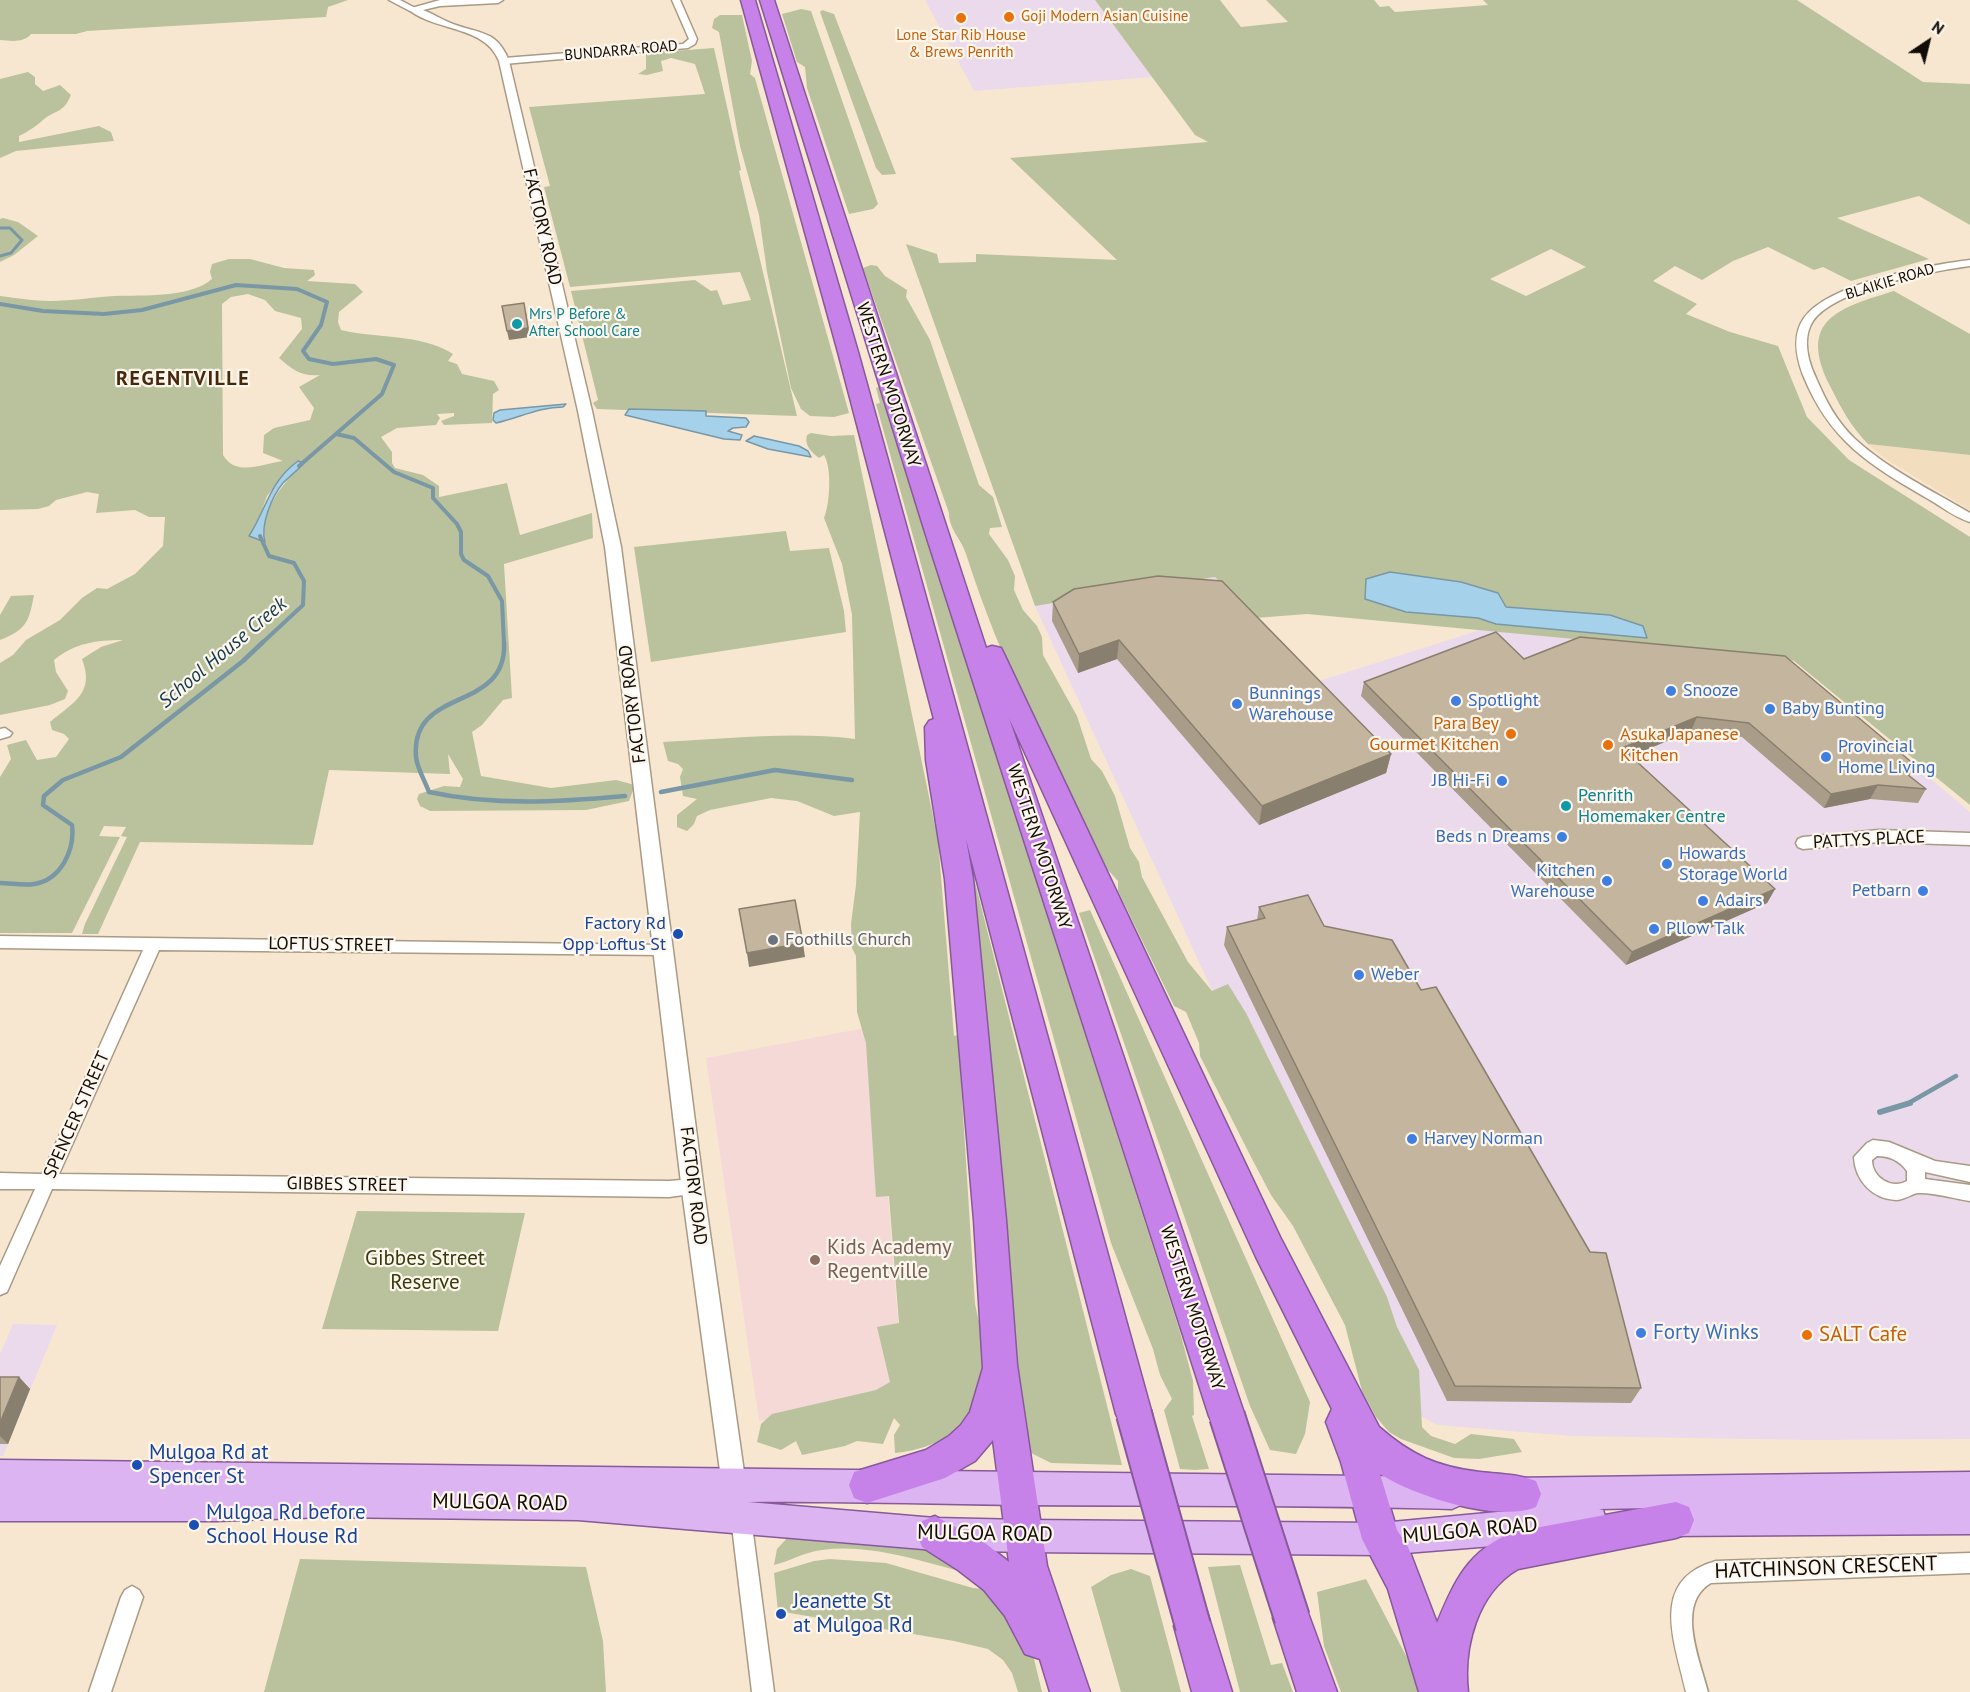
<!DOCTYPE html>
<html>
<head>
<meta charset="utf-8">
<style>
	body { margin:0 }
	#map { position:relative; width:1970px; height:1692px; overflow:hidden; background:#f8e7d0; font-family:"PT Sans",sans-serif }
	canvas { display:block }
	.north { position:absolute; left:1898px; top:12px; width:60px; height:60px; -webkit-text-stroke:4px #fdf6ed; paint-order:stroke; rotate:35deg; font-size:16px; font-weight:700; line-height:24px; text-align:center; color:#110c05 }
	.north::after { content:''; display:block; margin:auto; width:21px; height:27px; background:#110c05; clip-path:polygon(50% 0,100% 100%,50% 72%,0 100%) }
</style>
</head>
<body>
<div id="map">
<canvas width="1970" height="1692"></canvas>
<div class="north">N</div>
</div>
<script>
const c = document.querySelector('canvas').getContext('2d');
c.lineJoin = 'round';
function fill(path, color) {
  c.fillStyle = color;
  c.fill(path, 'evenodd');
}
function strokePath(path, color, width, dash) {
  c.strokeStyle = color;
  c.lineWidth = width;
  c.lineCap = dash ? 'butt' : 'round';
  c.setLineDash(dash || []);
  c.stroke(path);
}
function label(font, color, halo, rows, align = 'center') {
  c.font = font + ' "PT Sans",sans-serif';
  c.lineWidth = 4.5;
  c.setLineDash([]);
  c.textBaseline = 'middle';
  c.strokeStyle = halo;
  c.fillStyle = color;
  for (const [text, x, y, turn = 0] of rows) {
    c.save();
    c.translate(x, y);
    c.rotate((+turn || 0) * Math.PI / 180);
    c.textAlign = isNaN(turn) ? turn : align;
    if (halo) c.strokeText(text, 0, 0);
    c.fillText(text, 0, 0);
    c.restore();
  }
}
fill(new Path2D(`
	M925,0H1095L1152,77L974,91Z
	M1215,577L1316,682L1483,629L1788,659L1970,812V1439L1811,1440L1571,1436L1437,1425L1404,1407L1035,606Z
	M13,1324L57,1325L3,1456H0V1354Z`), '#eadaec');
fill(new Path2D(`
	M1868,444L1970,455V510L1884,458Z`), '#f2ddbf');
fill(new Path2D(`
	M875,1026L904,1397L759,1421L706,1058Z`), '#f4d9d7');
fill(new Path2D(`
	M0,0H348L328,7L326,17L87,31L76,34H31C24,43 11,41 0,40Z
	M1095,0H1220L1241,27L1288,22L1266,0H1374L1380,7L1389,6L1395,12L1488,5L1483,0H1797L1923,82L1970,84V225L1919,196L1837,218L1929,259L1851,281L1823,267L1814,270L1768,247L1733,261L1702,280L1675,266L1653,281L1697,304L1686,314L1730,332L1778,346L1807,417L1849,460L1970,537V805L1794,661L1788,659L1307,614L1255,618L1215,577L1035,606L906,244L937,254L939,263L976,262V254L1117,260L1010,158L1208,142L1195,135ZM1551,249L1586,267L1526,296L1490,279Z
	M801,9L811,11L878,204L873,209L849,214L807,88L805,67L797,62L782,14Z
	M822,10L834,14L896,174L882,175L876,168L820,12Z
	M720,15H742L752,61L750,74L755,78L849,413L834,417L810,416L801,409L791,388L767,272L759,215L740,146L719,32L712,28L714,19Z
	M714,48L741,170L739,171L797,416L597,409L593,403L598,400L571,291L695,280L711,291L717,290L723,305L751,300L740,272L570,287L544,187L550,186L529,107L705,94L695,64L671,58L661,61L663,71L647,75L638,74L646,69V53Z
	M28,72L35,77V84L43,91L60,85L71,95C63,114 56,109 43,120C35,127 29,131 19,136V142L99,126L111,132L114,141L16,151L0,158V79Z
	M3,218L18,222L38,236L14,255L0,262V219Z
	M229,259H250L284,268L314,270L315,275L307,281L355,284L363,292L339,312L338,322L341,330C377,339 420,333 453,354L448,361L457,364L462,374L494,381L499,390L493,394L492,423L444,425L441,421L454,416V413L437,414L440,418L436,425L397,428L381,437L392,452V463L395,468L423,475L439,486V497L507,483L520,535L592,513L593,538L504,564L512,698L503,700L482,725L472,732L481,776L551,788L616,780L635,785L629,801L586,810L430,811L420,806L417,799L419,794L444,786L460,787L463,779L448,754L450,774L329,770L313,845L140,842L98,934H82L85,924L127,837L121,836L126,827L104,826L99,836L120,837L72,933H0V777L11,759L7,745L26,740L37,760L56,757L69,739L64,734L52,730L50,722C74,702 95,693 82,659L101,647L123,640C96,640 75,643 54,660L56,672L68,691L65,699L50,705L0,715V663L13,655L26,640L60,620L82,598L97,588L107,589L135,574L163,546L165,517H149L135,510L96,513L99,494L87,492L56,500L49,506L38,509L0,510V296C17,298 34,301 50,301C72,301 93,297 115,296C143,295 190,298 212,279L210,272L212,264ZM248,294L265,300L275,311L301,318L302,329L279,358C293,370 302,377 320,375L299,387L314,408L310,420L274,428L264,435L263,453L283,461C261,464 236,477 223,455L222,304L231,297ZM294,464L301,466C281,486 260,510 265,541L257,524L267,496Z
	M871,265L877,266L885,276L907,290L906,297L930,340L979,485L993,497L1002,527L990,528L989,534L1008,560L1015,576L1014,590L1023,610L1037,626L1042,637L1043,655L1077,716L1091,759L1102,771L1115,796L1130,848L1139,862L1142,877L1188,962L1212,991L1228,984L1246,1013L1387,1297L1397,1327L1419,1370L1422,1427L1431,1436L1455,1444L1471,1434L1514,1439L1522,1452L1479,1459L1454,1458L1401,1439L1389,1432L1376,1417L1362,1391L1345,1325L1293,1226L1271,1195L1251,1157L1200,1056L1199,1043L1186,1012L1174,1006L1118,891V881L1108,870C1054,768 1001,664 966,554C961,538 949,530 949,513L863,268Z
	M1894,291L1970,334V455L1868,444C1851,427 1841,408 1830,386C1797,320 1838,308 1894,291Z
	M879,387L1180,1332L1193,1381L1194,1415L1192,1416L1209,1469L1195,1470L1180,1469L1164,1410L1172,1399L1160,1375L1153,1349L1111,1243L876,404L880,403L876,388Z
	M811,433L831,436L854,435L938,840L954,1036L958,1035L975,1304L986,1353L984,1403C953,1433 940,1448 895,1453L894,1435L900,1425L894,1418L883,1444L857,1441L845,1446L802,1455L796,1441L781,1450L757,1442L761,1424L772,1414L876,1390L890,1382L877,1327L899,1323L889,1196L876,1197L866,1043L857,1012L856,956L852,948L851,924L856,885L860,812L834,816L797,801L771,798L710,810L697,816L694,824L687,831L677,827V815L697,799L683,796L680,777L683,769L678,764L668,761L663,742C726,739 792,731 855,739L852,615L842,564L824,518C830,504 832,468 824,455L819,458C811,452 804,445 807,435Z
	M786,531L790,551L829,548L844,611L846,632L651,662L634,547Z
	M34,595C29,622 26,630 0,640V615L11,596Z
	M968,876L974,878L1122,1465L1051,1463L1027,1451L1022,1437Z
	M1090,910L1310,1402L1305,1434L1296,1454L1270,1450L1250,1406L1079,913Z
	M357,1211L525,1213L498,1331L322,1329Z
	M788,1537L930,1547L978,1576C929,1564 873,1543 822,1550C804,1552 791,1561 774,1565L777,1549Z
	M300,1559L586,1567L603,1641L606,1692H264Z
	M830,1559L886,1563L973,1588L984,1589L1026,1626L1042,1692H1018L1012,1673L1003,1660L988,1649L954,1641L778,1611L774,1573L814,1561Z
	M1240,1565L1271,1665L1282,1663L1293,1692H1240L1208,1567Z
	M1131,1569L1150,1576L1181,1692H1121L1091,1587L1111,1575Z
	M1366,1579L1415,1673L1421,1692H1341L1324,1646L1317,1592Z`), '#b9c29d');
const water = new Path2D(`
	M566,404L563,407C539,407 519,418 496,423L493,420L494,413L500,410Z
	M629,409L706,411V416L746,418L749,422L746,427L733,428L728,431L742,435L740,440L724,439L625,415Z
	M754,436L799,446L808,451L811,457L768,449L746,441Z
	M298,461L304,463C298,470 290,476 283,483C272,496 260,525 265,542L249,536C267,508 269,482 298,461Z
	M1390,572L1461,582L1498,593L1506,607L1610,615L1643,626L1647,638L1496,624L1478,618L1406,612L1365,599L1366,579Z`);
fill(water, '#a5d2ea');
strokePath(water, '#7997a5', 1.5);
strokePath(new Path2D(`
	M0,228H10L22,240L11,253L0,256`), '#7997a5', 3);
strokePath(new Path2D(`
	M0,304L43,311L104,314L142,310L236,285L297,289L327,302L321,325L303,351L309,359L333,364L376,359L394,365L382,394L299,466
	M336,434L354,438L394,472L433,488V498L457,524L461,532V554L464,560L488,576L502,601L504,644
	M260,536L269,556L294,563L304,581L303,605L261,644`), '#7997a5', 4);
strokePath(new Path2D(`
	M504,642C508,714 410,685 416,757C417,768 425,781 429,792C494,806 559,802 625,796
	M661,792L775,770L852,780
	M0,883C11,883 23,886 34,884C61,880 75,850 72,825L43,805L44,796L63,780L121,757L243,661L263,642
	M1907,1104L1956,1076`), '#7997a5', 4.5);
strokePath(new Path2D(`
	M1880,1112L1910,1103`), '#7997a5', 6);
const minor = new Path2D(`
	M389,0H400L417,9L410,11Z
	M672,0H680L697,39L695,44L688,48L504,64L500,61L504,58L683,44L689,39Z
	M1970,260V266C1932,271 1835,289 1813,321C1802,338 1808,361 1816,378C1826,401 1836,421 1855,439C1889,470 1931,490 1970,513V522C1956,518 1942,507 1930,500C1870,465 1830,442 1803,375C1796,356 1792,335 1804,318C1829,283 1929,265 1970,260Z
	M5,728L12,733L10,736L0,739V729Z
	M1879,830L1970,833V845L1879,842L1803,849L1798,847L1796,843L1798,839L1803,837Z
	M0,936L668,945L670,949L668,953L662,955L159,950L59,1174L669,1181L693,1179L699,1181L702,1187L699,1193L669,1197L52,1189L7,1292L0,1295V1266L35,1189H0V1173L42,1174L143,950L0,948Z
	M1873,1140L1889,1142L1935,1161L1970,1166V1182L1925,1172V1179L1970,1185V1201C1956,1199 1932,1192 1918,1193C1911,1194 1904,1200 1896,1200C1872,1199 1855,1180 1854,1157L1867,1143ZM1877,1156C1889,1156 1899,1160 1907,1171V1181C1891,1190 1872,1177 1872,1160Z
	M741,1508L748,1511L751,1518L774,1692H752L731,1518L734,1511Z
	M1970,1553V1573L1711,1583C1675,1604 1700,1660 1708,1692H1686C1675,1642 1648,1580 1716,1561Z
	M132,1586L139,1590L143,1597L111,1692H89L121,1597L125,1590Z`);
const tertiary = new Path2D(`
	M440,0H503L498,3L440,6L423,10C433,14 443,20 453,24C480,34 497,30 509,61L592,411L621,547L704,1191L747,1493L744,1502L735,1505L726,1502L723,1493L682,1191L605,547L578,411L499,61C485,25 435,32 408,9Z`);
const primary = new Path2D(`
	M0,1460L1452,1477L1463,1482L1468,1493L1463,1504L1452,1509C1308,1505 1164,1506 1021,1505C930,1504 839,1501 748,1502L935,1518L1024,1520L1381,1523L1519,1510H1508L1497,1505L1492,1494L1497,1483L1508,1478L1970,1472V1534L1662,1536L1650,1532L1646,1520L1651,1508L1599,1509L1603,1510L1607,1522L1603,1534L1591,1538L1381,1555L1024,1552L935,1550L578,1520L325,1517L216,1521H0Z`);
const motorway = new Path2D(`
	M741,0H755L858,352L1152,1414L1146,1426L1134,1431L1122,1426L1116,1414L966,839L973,879L1006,1220L1017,1365L1047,1566L1090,1692H1050L1040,1659L1025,1654L1005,1616L984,1590L958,1570L922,1547L917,1534L922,1521L935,1516L985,1543L1009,1562L993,1440L975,1461L945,1478L867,1503L854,1498L849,1485L854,1472L926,1450L949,1436L961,1425L970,1412L983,1368L974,1220L945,879L926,760L925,727L929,721L934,719L838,352Z
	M760,0H774L986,648L992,646L1001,648L1004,654L1280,1237L1379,1427C1411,1455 1437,1467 1480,1472C1499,1474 1518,1474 1536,1481L1541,1494L1536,1507C1498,1523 1414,1496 1380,1474L1397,1530L1408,1547L1437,1623C1455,1580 1468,1551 1513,1532L1676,1502L1689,1507L1694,1520L1689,1533L1676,1538L1518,1569C1477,1593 1463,1647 1468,1692H1419L1388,1589L1362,1539L1341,1462L1326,1422L1332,1409L1256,1257L1009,718L1245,1416L1239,1428L1227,1433L1215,1428L1209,1416L925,532Z
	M1292,1599L1305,1605L1337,1692H1297L1273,1618L1279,1605Z
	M1193,1607L1207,1612L1232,1692H1192L1174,1626L1179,1612Z`);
strokePath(minor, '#a99a84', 3);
strokePath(tertiary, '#a99a84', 3);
strokePath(primary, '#87599a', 3);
strokePath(motorway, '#87599a', 3);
fill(minor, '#fff');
fill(tertiary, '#fff');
fill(primary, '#ddb4f2');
fill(motorway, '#c782ea');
const motorwayBridge = new Path2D(`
	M1134,1414L1193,1626
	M1227,1416L1292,1618`);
strokePath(motorwayBridge, '#87599a', 38, []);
strokePath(motorwayBridge, '#c782ea', 34);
fill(new Path2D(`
	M1053,602L1391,754L1386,773L1259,825L1117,659L1078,673L1052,621Z
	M1524,659L1915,765L1909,776L1926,789L1918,803L1870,799L1824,808L1742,737L1691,731L1631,756L1775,889L1767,903L1626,965L1361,696L1364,682Z
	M1259,907L1324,926L1421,990L1641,1388L1631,1403L1447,1401L1224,945L1227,927L1257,920Z
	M0,1377H19L30,1389L8,1444H0Z`), '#a99c88');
fill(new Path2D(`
	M526,312L530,337L509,340L507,331Z
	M1119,640L1117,659L1078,673L1079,654Z
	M1697,717L1691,731L1617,762L1622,748Z
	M1391,754L1386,773L1259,825L1262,806Z
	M1915,765L1907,779L1903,771Z
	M1878,785L1870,799L1824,808L1831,794Z
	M1775,889L1767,903L1626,965L1632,952Z
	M803,943L805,957L749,967L747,953Z
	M19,1377L30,1389L8,1444L0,1436V1423Z`), '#897f6f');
const building = new Path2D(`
	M524,303L528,328L507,331L502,306Z
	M1158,576L1222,581L1391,754L1262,806L1119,640L1079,654L1053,602L1074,589Z
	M1496,632L1524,659L1580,637L1785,656L1915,765L1903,771L1926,789L1878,785L1831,794L1749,723L1697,717L1622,748L1775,889L1632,952L1364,682Z
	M1308,895L1324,926L1392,940L1421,990L1436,987L1590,1252L1606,1253L1641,1388L1455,1386L1227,927L1265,918L1259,907Z
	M795,900L803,943L747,953L739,909Z
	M0,1377H19L0,1423Z`);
fill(building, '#c4b59e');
strokePath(building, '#897f6f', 1.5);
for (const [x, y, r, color] of [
	[1009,17,6,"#e8710a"],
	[961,18,6,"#e8710a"],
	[517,324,6,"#0f9aa8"],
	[1671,691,6,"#3f7fe0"],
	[1456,701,6,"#3f7fe0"],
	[1237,704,6,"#3f7fe0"],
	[1770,709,6,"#3f7fe0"],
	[1511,734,6,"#e8710a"],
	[1608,745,6,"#e8710a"],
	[1826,757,6,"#3f7fe0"],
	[1502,781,6,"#3f7fe0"],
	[1566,806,6,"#0f9aa8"],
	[1562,837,6,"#3f7fe0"],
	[1667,864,6,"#3f7fe0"],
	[1607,881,6,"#3f7fe0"],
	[1923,891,6,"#3f7fe0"],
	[1703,901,6,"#3f7fe0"],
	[1654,929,6,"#3f7fe0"],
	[678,934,6,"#1a4fb4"],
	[773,940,6,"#6b7280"],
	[1359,975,6,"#3f7fe0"],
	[1412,1139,6,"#3f7fe0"],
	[815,1260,6,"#8d6e63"],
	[1641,1333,6,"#3f7fe0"],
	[1807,1335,6,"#e8710a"],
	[137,1465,6,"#1a4fb4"],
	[194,1525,6,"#1a4fb4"],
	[781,1614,6,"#1a4fb4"]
]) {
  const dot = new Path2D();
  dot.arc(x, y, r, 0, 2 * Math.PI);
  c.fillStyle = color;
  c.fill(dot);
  strokePath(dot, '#fdf6ed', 2);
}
label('15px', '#c56008', '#fdf6ed', [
	["Goji Modern Asian Cuisine",1021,17],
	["Lone Star Rib House",961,36,"center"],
	["& Brews Penrith",961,53,"center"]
], 'left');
label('15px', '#110c05', '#fdf6ed', [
	["BUNDARRA ROAD",621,51,-5],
	["BLAIKIE ROAD",1890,282,-17]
]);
label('15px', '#0d838f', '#fdf6ed', [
	["Mrs P Before &",529,315],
	["After School Care",529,332]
], 'left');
label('18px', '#110c05', '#fdf6ed', [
	["FACTORY ROAD",542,227,77],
	["WESTERN MOTORWAY",888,385,72],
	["FACTORY ROAD",633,704,-97],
	["PATTYS PLACE",1869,840,-3],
	["WESTERN MOTORWAY",1039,847,72],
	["LOFTUS STREET",331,945,1],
	["SPENCER STREET",77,1115,-66],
	["GIBBES STREET",347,1185,1],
	["FACTORY ROAD",693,1186,83],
	["WESTERN MOTORWAY",1192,1308,72]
]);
label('18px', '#366cbe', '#fdf6ed', [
	["Snooze",1683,691],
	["Bunnings",1249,694],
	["Warehouse",1249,715],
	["Spotlight",1468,701],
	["Baby Bunting",1782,709],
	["Provincial",1838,747],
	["Home Living",1838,768],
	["JB Hi-Fi",1490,781,"right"],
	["Beds n Dreams",1550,837,"right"],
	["Howards",1679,854],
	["Storage World",1679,875],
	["Kitchen",1595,871,"right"],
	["Warehouse",1595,892,"right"],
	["Petbarn",1911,891,"right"],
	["Adairs",1715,901],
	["Pllow Talk",1666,929],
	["Weber",1371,975],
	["Harvey Norman",1424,1139]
], 'left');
label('18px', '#c56008', '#fdf6ed', [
	["Para Bey",1499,724],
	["Gourmet Kitchen",1499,745],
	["Asuka Japanese",1620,735,"left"],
	["Kitchen",1620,756,"left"]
], 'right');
label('18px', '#0d838f', '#fdf6ed', [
	["Penrith",1578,796],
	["Homemaker Centre",1578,817]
], 'left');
label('18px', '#164399', '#fdf6ed', [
	["Factory Rd",666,924],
	["Opp Loftus St",666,945]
], 'right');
label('18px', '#5b616d', '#fdf6ed', [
	["Foothills Church",785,940]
], 'left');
c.letterSpacing = '1.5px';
label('bold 20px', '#46290c', '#fdf6ed', [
	["REGENTVILLE",183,379]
]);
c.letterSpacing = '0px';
label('italic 20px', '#133a4c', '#fdf6ed', [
	["School House Creek",223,653,-40]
]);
label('21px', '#785e54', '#fdf6ed', [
	["Kids Academy",827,1248],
	["Regentville",827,1272]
], 'left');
label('21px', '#343c0a', '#fdf6ed', [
	["Gibbes Street",425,1259],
	["Reserve",425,1283]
]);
label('21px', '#366cbe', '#fdf6ed', [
	["Forty Winks",1653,1333]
], 'left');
label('21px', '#c56008', '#fdf6ed', [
	["SALT Cafe",1819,1335]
], 'left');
label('21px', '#164399', '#fdf6ed', [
	["Mulgoa Rd at",149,1453],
	["Spencer St",149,1477],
	["Mulgoa Rd before",206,1513],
	["School House Rd",206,1537],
	["Jeanette St",793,1602],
	["at Mulgoa Rd",793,1626]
], 'left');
label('21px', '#110c05', '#fdf6ed', [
	["MULGOA ROAD",500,1503,1],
	["MULGOA ROAD",1470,1531,-5],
	["MULGOA ROAD",985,1534,1],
	["HATCHINSON CRESCENT",1826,1568,-2]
]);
</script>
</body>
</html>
